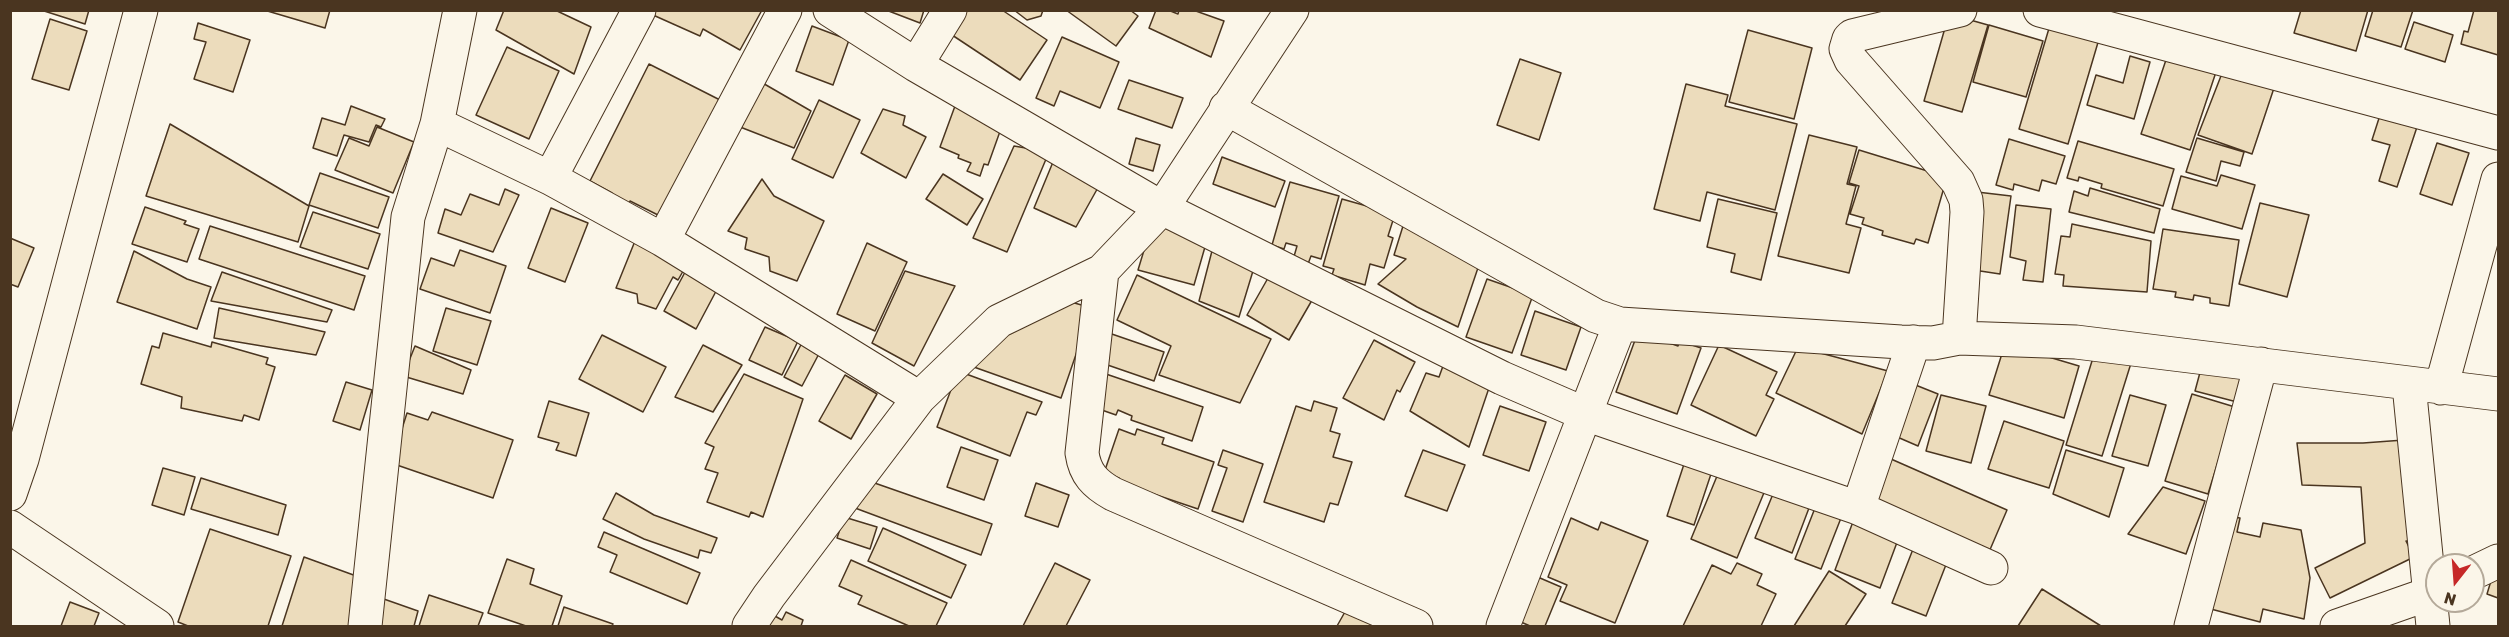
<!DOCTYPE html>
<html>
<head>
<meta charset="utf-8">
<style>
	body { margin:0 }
	#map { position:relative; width:2509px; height:637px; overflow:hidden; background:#fbf6e9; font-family:Rubik,sans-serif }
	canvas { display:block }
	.frame { position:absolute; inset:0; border:12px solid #4a3520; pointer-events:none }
	.north { position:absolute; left:2425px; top:553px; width:60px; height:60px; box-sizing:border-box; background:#fbf6e9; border:2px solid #b4a999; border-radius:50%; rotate:197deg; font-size:16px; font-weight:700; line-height:24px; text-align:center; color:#4a3520 }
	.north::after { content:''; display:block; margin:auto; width:21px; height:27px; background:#c62828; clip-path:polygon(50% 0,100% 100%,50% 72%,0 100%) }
</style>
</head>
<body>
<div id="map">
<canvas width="2509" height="637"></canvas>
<div class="frame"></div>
<div class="north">N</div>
</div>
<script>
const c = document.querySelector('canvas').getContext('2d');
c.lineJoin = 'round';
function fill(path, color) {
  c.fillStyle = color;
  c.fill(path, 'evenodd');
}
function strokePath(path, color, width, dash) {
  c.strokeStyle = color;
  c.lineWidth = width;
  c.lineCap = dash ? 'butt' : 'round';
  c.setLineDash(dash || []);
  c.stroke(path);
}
const building = new Path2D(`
	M41,10H89L85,24Z
	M264,10H330L325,28Z
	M504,10H555L591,27L574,74L496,30Z
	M655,10H762L740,50L703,29L700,36L653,15Z
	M886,10H924L920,23Z
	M965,10H1002L1047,40L1020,80L949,33Z
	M1014,10H1043L1041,16L1027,20Z
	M1066,10H1130L1138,16L1116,46Z
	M1156,10H1168L1178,14L1179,10H1193L1224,21L1211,57L1149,28Z
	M2301,10H2368L2356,51L2294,33Z
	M2373,10H2413L2401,47L2365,36Z
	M2474,10L2498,11V55L2461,44L2464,31L2468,32Z
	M1949,14L1988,25L1962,112L1924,101Z
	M50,19L87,31L69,90L32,79Z
	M2414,22L2453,35L2445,62L2405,49Z
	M198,23L250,40L233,92L194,79L206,42L194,39Z
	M1989,25L2043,41L2026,97L1973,82Z
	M2050,25L2099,39L2068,144L2019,129Z
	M812,26L849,40L833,85L796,71Z
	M1748,30L1812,48L1794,119L1729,102Z
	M1062,37L1119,62L1100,108L1060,91L1054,106L1036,98Z
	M507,47L559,71L529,139L476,115Z
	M2170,48L2219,63L2190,150L2141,134Z
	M2130,56L2150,62L2134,119L2087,105L2096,75L2123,83Z
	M1520,59L1561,73L1539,140L1497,125Z
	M2226,63L2277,79L2252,154L2198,135Z
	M649,64L724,102L662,217L630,201L626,210L609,199L612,193L590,181Z
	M754,78L811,111L794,148L735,125Z
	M1129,80L1183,98L1172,128L1118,109Z
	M1686,84L1728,95L1725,106L1797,124L1775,210L1707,192L1700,221L1654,209Z
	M819,100L860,120L833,178L792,159Z
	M351,106L385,119L381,127L376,125L369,142L344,135L337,156L313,148L322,118L345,125Z
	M955,106L1003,123L988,165L984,164L980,176L967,171L971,163L958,158L959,155L940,147Z
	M883,109L905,116L903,125L926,137L906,178L861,153Z
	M2381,112L2418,124L2397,187L2379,181L2390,145L2372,140Z
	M170,124L309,206L298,242L146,196Z
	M377,127L414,142L393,193L335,170L349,138L369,146Z
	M1809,135L1857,147L1847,184L1856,186L1846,224L1861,228L1849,273L1778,256Z
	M1136,138L1160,145L1153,171L1129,164Z
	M2197,138L2244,152L2240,166L2221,161L2216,181L2186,172Z
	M2009,139L2065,156L2056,184L2042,180L2039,191L2014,184L2013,190L1996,185Z
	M2078,141L2174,169L2163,206L2101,188L2102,184L2079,177L2078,181L2067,178Z
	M2437,143L2469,153L2452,205L2420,194Z
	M1014,146L1049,152L1007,252L973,238Z
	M1859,150L1947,177L1928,243L1916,239L1914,244L1882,235L1883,231L1862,224L1864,218L1850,214L1859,186L1849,183Z
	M1222,157L1285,181L1275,207L1213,184Z
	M1053,162L1100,184L1076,227L1034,208Z
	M320,173L389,197L378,228L309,205Z
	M943,174L983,199L967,225L926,199Z
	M2221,175L2255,185L2242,229L2172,209L2181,176L2217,186Z
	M762,179L774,196L824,221L797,281L770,271L769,257L745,249L747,238L728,231Z
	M1290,182L1339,196L1321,259L1311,256L1308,264L1293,260L1297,246L1286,243L1284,249L1272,245Z
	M2090,188L2160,209L2154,233L2069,212L2074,191L2088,196Z
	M505,189L519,195L493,252L438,233L445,209L461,215L470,194L499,205Z
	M1977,192L2011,196L2000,274L1967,269Z
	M1342,199L1395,214L1388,236L1393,238L1384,268L1370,264L1365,285L1332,275L1334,269L1323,266Z
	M1718,199L1777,213L1761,280L1731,272L1735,254L1707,247Z
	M2260,203L2309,215L2287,297L2239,284Z
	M2016,205L2051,209L2043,282L2023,280L2026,261L2010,257Z
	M145,207L186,221L184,224L199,229L187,262L132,244Z
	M551,208L588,223L565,282L528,268Z
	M313,212L380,234L368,269L300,247Z
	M1152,224L1207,240L1194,285L1138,270Z
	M2072,224L2151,241L2147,292L2063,286L2064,275L2055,274L2061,236L2070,237Z
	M210,226L365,276L354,310L199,259Z
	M1403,226L1483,253L1458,327L1417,307L1378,284L1406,259L1394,255Z
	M2163,229L2239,240L2229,306L2210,303V298L2194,295L2193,300L2175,297L2176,292L2153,289Z
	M10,238L34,248L18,287L10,284Z
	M635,241L686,266L678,280L673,277L656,309L638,303L637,294L616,288Z
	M867,243L907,262L875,331L837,314Z
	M1213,247L1256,261L1239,317L1199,301Z
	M460,250L506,266L490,313L420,289L431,258L454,266Z
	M134,251L187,279L211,287L197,329L117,302Z
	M690,263L722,280L696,329L664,311Z
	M905,271L955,286L914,366L872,343Z
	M1272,271L1315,295L1289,340L1247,315Z
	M222,272L332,310L327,322L211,301Z
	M1137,275L1271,339L1240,403L1159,375L1171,346L1117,320Z
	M1487,279L1533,295L1512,353L1466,337Z
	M1071,302L1092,308L1061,398L971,366L1031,312Z
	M219,308L325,332L316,355L214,338Z
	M446,308L491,321L477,365L433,351Z
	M1535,311L1581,327L1566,370L1521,355Z
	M765,327L798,341L782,375L749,360Z
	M1106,332L1164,352L1154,381L1096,361Z
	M1638,332L1678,346L1680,341L1701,348L1677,414L1616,392Z
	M163,333L211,347L212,342L268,358L266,364L275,367L259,420L244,415L242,421L181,408L182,397L141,384L152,346L159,348Z
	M602,335L666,367L643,412L579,379Z
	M804,339L822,348L802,386L784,377Z
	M1374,340L1415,362L1400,392L1397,390L1384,420L1343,398Z
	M2005,344L2079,366L2064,418L1989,395Z
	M703,345L742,365L713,412L675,397Z
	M1719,345L1777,372L1766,395L1774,399L1756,436L1691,405Z
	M415,346L471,370L463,394L403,376Z
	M1798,347L1888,371L1862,434L1776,393Z
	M2096,348L2132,360L2102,456L2066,445Z
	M2202,365L2244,377L2237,402L2195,391Z
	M1443,366L1491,382L1469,447L1410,411L1426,373L1439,377Z
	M958,371L1042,402L1036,415L1027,412L1010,456L937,427Z
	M744,374L803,399L763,517L751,512L749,517L707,502L718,473L705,469L714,447L705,443Z
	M1106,374L1203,407L1192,441L1131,420L1132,416L1118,410L1116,415L1096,408Z
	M845,375L877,394L851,439L819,421Z
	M346,382L372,390L360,430L333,421Z
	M1908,382L1938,394L1918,446L1888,433Z
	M2192,394L2235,407L2208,494L2165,481Z
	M1941,395L1986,406L1971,463L1926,451Z
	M2130,395L2166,405L2148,466L2112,456Z
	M549,401L589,413L576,456L556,450L559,443L538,437Z
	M1314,401L1337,408L1330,431L1340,434L1333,457L1352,462L1338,505L1330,503L1324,522L1264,502L1296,406L1311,411Z
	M1500,406L1546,422L1529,471L1483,455Z
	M432,412L513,440L493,498L391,463L407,413L428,420Z
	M2004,421L2064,441L2049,488L1988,469Z
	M1119,429L1135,435L1137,429L1164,438L1162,444L1214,462L1198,509L1118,482L1119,478L1104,473Z
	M2404,440L2413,541H2406L2414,557L2330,598L2315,568L2365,543L2361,487L2302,485L2297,443H2363Z
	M961,447L998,460L984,500L947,487Z
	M1223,450L1263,464L1243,522L1212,511L1227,468L1218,465Z
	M1423,450L1465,465L1447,511L1405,496Z
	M2066,450L2124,468L2109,517L2053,494Z
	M1686,458L1713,468L1694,525L1667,516Z
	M1891,459L2007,510L1986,559L1870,508Z
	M1722,464L1768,483L1737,558L1691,539Z
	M163,468L195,477L184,515L152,505Z
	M201,478L286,505L278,535L191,509Z
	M866,480L992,524L981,555L855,508Z
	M1036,483L1069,495L1058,527L1025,516Z
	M2163,487L2205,501L2186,554L2128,534Z
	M616,493L654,515L717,538L711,553L700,550L698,558L644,539L603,519Z
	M1773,494L1809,508L1792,553L1755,538Z
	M1815,508L1841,518L1821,569L1795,559Z
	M2226,516L2240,518L2237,532L2260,537L2263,523L2301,530L2310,578L2304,619L2263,609L2260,622L2207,608Z
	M844,517L877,527L870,549L837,538Z
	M1571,518L1598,530L1601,522L1648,541L1615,623L1560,601L1567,585L1548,577Z
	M1854,519L1899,537L1880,588L1835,570Z
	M883,528L966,565L951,598L868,561Z
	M210,529L291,556L268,626H188L178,622Z
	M604,532L700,573L687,604L610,572L617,555L598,547Z
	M1915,544L1949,557L1926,616L1892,603Z
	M304,557L359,577L349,626H282Z
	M507,559L534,569L530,584L562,596L552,626H526L488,613Z
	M851,560L947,603L936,626H909L858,604L862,596L839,586Z
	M1055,563L1090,580L1066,626H1023Z
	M1737,563L1762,574L1757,585L1776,594L1761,626H1683L1712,565L1731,574Z
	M1829,571L1866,594L1845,626H1794Z
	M2494,571L2498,573V598L2487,594Z
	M1533,575L1561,587L1545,626H1530L1514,619Z
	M2042,589L2101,626H2018Z
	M429,595L483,613L478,626H419Z
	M381,598L418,611L414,626H378Z
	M70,602L99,613L94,626H61Z
	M1350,603L1390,626H1337Z
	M564,607L613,624L612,626H558Z
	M766,611L782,620L786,612L803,620L801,626H756Z`);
fill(building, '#ecdcbc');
strokePath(building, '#4a3520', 1.5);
const street = new Path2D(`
	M830,10L916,65L1162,208L1502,378L1585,414L1858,508L1991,568
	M2040,10L2498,133
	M916,65L950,10
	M1226,108L1596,316L1620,324L1901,342L1933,343L1959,338L2076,342L2498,394
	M437,124L550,178L663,240L919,398
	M550,178L639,10
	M663,240L785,10
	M1102,271L1082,453C1085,474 1095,484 1113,494L1416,626
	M1959,338L1967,212L1966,200L1958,182L1851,60L1846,49L1849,39L1852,36L1960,10
	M2409,385L2433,626
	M2441,388L2498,179
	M1858,508L1914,342
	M10,527L157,626
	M2473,573L2498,561
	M365,626L408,217L437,124L460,10
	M749,626L769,596L919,398L999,321L1102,271L1162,208L1292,10
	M1503,626L1620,324
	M2191,626L2261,364
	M2337,626L2437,591`);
const secondary = new Path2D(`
	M10,494L22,459L141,10`);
strokePath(street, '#4a3520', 35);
strokePath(secondary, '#4a3520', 35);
strokePath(street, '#fbf6e9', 33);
strokePath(secondary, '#fbf6e9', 33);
</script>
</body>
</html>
